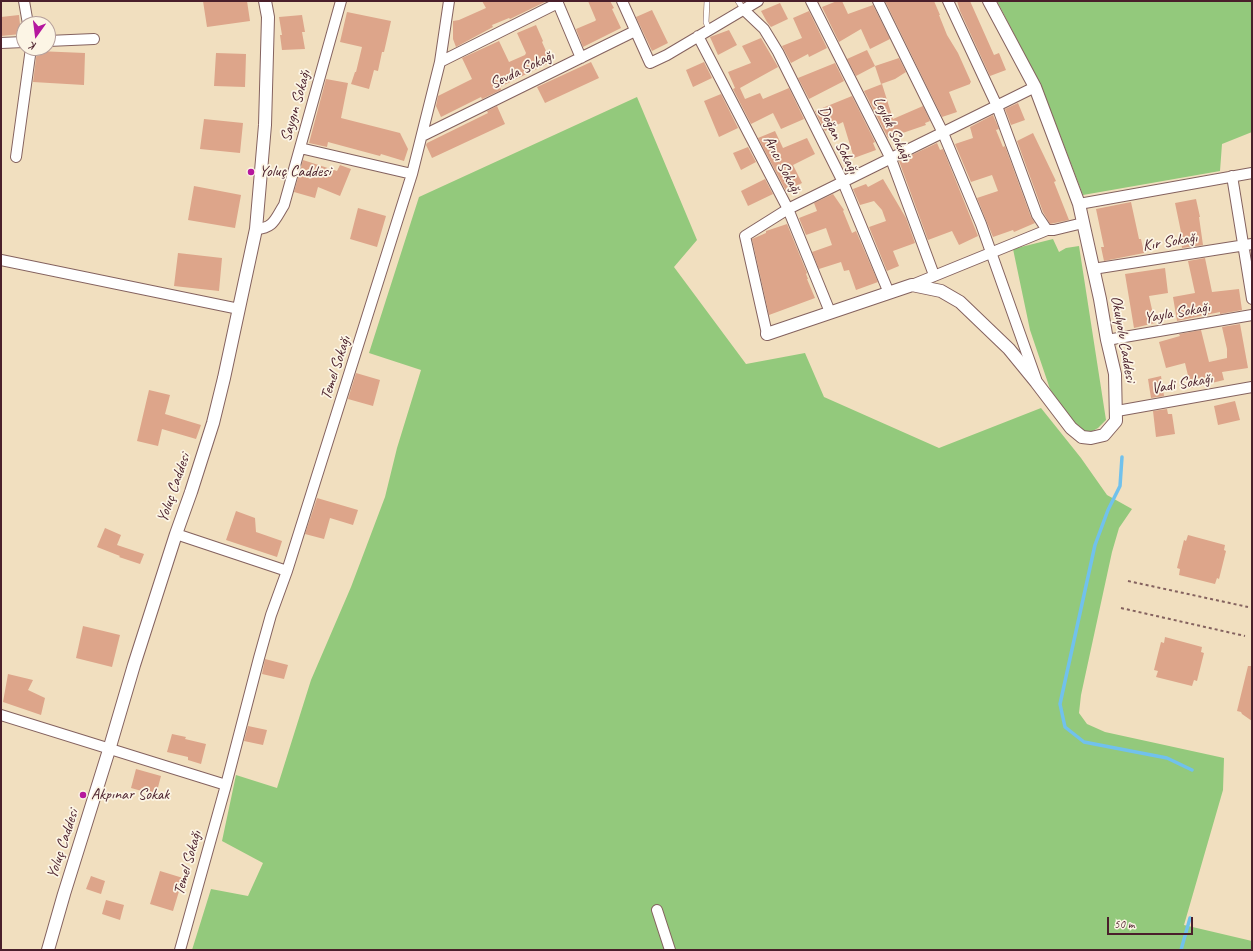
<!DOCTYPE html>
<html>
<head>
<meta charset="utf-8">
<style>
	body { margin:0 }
	#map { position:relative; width:1253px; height:951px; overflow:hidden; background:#f1dfbf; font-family:Caveat,sans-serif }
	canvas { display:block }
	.frame { position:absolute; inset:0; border:2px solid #4a1f2b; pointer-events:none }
	.north { position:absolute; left:16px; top:16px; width:40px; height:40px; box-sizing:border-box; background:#fcf5e5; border:1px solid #b59f9b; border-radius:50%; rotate:194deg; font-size:11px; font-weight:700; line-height:16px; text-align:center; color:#4a1f2b }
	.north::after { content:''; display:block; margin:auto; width:14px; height:18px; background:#b5179e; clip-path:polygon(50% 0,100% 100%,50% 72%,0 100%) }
	.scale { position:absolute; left:1107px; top:917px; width:86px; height:18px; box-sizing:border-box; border:2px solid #4a1f2b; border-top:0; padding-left:5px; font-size:12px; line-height:14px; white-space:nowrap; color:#4a1f2b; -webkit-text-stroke:3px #fcf5e5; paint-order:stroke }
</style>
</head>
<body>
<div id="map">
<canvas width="1253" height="951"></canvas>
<div class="frame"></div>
<div class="north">K</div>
<div class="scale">50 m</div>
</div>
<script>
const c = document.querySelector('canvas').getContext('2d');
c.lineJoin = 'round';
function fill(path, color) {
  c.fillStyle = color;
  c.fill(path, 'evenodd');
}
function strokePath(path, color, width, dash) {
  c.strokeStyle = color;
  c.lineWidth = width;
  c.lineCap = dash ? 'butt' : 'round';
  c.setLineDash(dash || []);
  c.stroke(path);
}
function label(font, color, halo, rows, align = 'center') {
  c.font = font + ' Caveat,sans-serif';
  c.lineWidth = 3.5;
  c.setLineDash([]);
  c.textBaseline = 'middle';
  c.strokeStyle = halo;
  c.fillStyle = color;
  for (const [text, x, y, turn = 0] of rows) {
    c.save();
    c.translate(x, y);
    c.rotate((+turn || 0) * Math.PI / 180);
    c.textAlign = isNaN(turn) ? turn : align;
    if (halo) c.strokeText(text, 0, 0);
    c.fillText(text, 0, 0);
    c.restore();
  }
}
fill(new Path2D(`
	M997,1H1252V132L1222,144L1220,171L1083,195L1042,88Z
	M637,97L697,240L674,267L746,364L805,353L824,397L939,448L1041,408L1081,458L1107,495L1132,509L1119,528L1112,552L1081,695L1079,713L1087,724L1105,732L1224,758L1223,790L1184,925L1252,941V950H192L211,889L248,896L263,863L222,841L236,775L277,788L311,680L351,587L385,497L397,448L421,370L369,353L419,197Z
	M1053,239L1059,252L1066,248L1079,246L1106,420L1098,428L1091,432L1082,431L1071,421L1050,389L1030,330L1013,249Z`), '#93c97c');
strokePath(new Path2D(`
	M1122,457L1120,486L1108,510L1095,545L1060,704L1065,727L1084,742L1167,758L1192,770
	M1181,950L1190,918`), '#71c1ec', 3.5);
fill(new Path2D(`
	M203,1H247L250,21L207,27Z
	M482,1H547L510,19L509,18L492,25L493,27L456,47L453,39V21L459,20L486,8Z
	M588,1H610L614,8L612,9L621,28L583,47L576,29L595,21L596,20Z
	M837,1H842L848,14L873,5L890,39L870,49L861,29L839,42L822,7Z
	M885,1H934L940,15H939L947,35L958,53L971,82L970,83V84L949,92L957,112L942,117Z
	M957,1H970L994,55L999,53L1006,70L990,76L960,11Z
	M780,3L788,19L771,27L767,22L761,11Z
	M652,10L668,43L652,51L636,17Z
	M809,11L827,48L809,57L808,54L791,63L782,46L802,38L793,18Z
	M347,12L391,21L384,52H382L378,71L374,70L369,89L351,84L355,72H356L362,47L340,42Z
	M19,15L21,34L1,36V17Z
	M302,15L305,32H302L305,49L282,50L280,35H282L279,17Z
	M536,25L543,41L542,42L551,62L500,87L501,90L482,99L481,97L441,117L436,106L438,96L472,79L462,58L499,41L509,62L525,55L526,53L517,33Z
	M729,30L737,45L718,55L710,37Z
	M761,38L778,67L740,88L745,99L760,93L763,99L789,88L804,119L781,129L773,113L751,124L733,89L735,88L728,72L751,63L742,46Z
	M867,50L875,66L856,76L847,59Z
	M37,51L85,53L84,85L33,82Z
	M216,53L246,54L245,87L214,86Z
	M899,58L906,72L895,79L881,84L875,66Z
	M591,62L599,78L545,103L537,87Z
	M704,62L712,78L693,87L686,70Z
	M835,63L844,81L809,99L798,78Z
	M326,79L348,83L341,118L400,133L408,149L404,161L381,154L380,156L328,142L327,147L309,143Z
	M882,84L893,119L923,106L930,121L925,123L926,125L888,138L864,91Z
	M721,94L738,128L719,137L704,101Z
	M852,96L875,142L873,143L876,150L854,158L843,122L825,131L815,111Z
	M1018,103L1025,120L1011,125L1005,109Z
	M497,106L505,124L432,158L426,145L427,143L488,113L487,111Z
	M993,115L999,129L996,130L1003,147L1005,146L1031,217L1035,223L1014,232L1013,230L993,237L977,198L998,191L992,175L971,182L955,144L973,138L970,127Z
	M204,119L243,123L240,153L200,149Z
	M775,131L783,148L807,138L815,154L793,165L802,183L786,191L758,138Z
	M1033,133L1056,181L1054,182L1069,220L1050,224L1043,212L1017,141Z
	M937,143L940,150L943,149L978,236L959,245L952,231L928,240L899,161Z
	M748,147L756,162L741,170L733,153Z
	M303,160L337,171L340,165L351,169L340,196L318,187L315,198L294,192Z
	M765,179L773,194L748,206L741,191Z
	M883,179L906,218L915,243L893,251L899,266L887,271L869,227L886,221L882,210L874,201L860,205L853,189L866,184L868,187Z
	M194,186L241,195L235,228L188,220Z
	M833,194L844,210L843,211L852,233L856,231L878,282L856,290L849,270L844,271L841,262L819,269L812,252L832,245L826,228L806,235L799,218L817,211L814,203Z
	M1196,199L1200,217H1199L1203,245L1182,248L1180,233L1181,232L1175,203Z
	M1131,202L1139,239H1141L1144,253L1104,261L1101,247H1104L1096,209Z
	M358,208L386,216L377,247L350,239Z
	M787,224L807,273L806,274L808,279H807L815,298L769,315L752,239L766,233V231Z
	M178,253L222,258L219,291L174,286Z
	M1205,258L1212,292L1239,289L1242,310L1220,314V312L1177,321L1173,297L1195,293L1188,261Z
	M1165,268L1168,293L1149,296L1155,323L1134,328L1125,274Z
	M1240,324L1248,368L1222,372L1224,380L1191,388L1185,363L1166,368L1159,342L1180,336L1179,334L1201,330L1209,362L1227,358V349L1222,327Z
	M356,373L380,380L373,406L348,399Z
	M1161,376L1164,396L1151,398L1148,379Z
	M149,390L170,395L165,414L201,425L196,439L162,429L158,446L137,441Z
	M1235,401L1240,420L1218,425L1214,406Z
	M1167,409L1168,414H1172L1175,434L1156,437L1153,411Z
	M317,498L358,510L353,525L330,518L324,539L305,534Z
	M236,511L255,518L256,532L282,541L277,557L226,540Z
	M105,528L121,535L117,545L144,554L140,564L119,557L120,556L97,547Z
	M1188,535L1225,545L1224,550L1226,551L1219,579L1217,578L1215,584L1179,575L1180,569L1177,568L1184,540L1186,541Z
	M83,626L120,635L112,667L76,658Z
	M1165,637L1202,647L1201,652L1204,653L1197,681L1194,680L1192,686L1156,677L1158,671L1154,670L1161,642L1164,643Z
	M265,659L288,665L284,679L262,674Z
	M1248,666H1252V721L1242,714L1241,712L1237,711Z
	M8,674L33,680L28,690L45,698L41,715L3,702Z
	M248,726L267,730L263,745L244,741Z
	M172,734L186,737L185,739L206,744L201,764L188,760V757L167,752Z
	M136,769L161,776L156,795L131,788Z
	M160,871L183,878L173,911L150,904Z
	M91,876L105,881L101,894L86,889Z
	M106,900L124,905L120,920L102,914Z`), '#dda58a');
const service = new Path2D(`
	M707,1L706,22L709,30
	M738,1L744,10`);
const minor = new Path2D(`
	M24,1L28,24
	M557,1L581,58
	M622,1L650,63L667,55L758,1
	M811,1L891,159L934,275
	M878,1L943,133L981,224L1036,379
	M948,1L997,106L1037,215L1047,230H1054L1083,223
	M744,10L764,29L778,52L843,182L889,293
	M698,36L788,209L830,312
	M48,41L94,39
	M1,43L24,42
	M440,62L558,3
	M422,136L635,31
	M300,148L412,174L440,62L449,1
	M16,157L31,48
	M1232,176L1252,299
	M1079,204L1252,173
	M256,229C274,228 275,219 284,205L341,1
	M1,260L239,309
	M1093,269L1252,244
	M912,285L1047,230
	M767,334L745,236L788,209L1035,87
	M1107,340L1252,315
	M1117,411L1252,387
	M176,534L287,571
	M1,715L226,785
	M657,910L670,950
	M180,950L226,785L259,658L271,615L287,571L412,174`);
const tertiary = new Path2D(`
	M767,334L912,285L941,291L960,302L1009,349L1036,382L1071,428L1082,437L1091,438L1104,435L1116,421L1115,374L1107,340L1100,299L1079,204L1035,87L989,1
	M48,950L64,894L109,750L134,665L176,534L191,492L213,423L224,378L256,229L265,125L268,17L265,1`);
strokePath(service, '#84625f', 6);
strokePath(minor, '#84625f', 12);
strokePath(tertiary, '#84625f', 14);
strokePath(new Path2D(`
	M1128,581L1248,607
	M1121,608L1245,636`), '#84625f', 2, [3, 3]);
strokePath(service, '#fff', 5);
strokePath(minor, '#fff', 10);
strokePath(tertiary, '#fff', 12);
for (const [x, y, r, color] of [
	[251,172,4,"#b5179e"],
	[83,795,4,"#b5179e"]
]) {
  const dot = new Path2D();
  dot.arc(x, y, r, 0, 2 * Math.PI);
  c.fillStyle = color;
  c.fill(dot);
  strokePath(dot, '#fcf5e5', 1.5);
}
label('16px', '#4a1f2b', '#fcf5e5', [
	["Sevda Sokağı",522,70,-26],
	["Saygın Sokağı",296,106,-74],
	["Leylek Sokağı",892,129,64],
	["Doğan Sokağı",838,140,64],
	["Arıcı Sokağı",782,165,62],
	["Kır Sokağı",1170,242,-9],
	["Yayla Sokağı",1177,313,-10],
	["Okulyolu Caddesi",1123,339,80],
	["Temel Sokağı",336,368,-72],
	["Vadi Sokağı",1182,384,-10],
	["Yoluç Caddesi",174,488,-71],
	["Yoluç Caddesi",63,844,-72],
	["Temel Sokağı",188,863,-74]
]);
label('16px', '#4a1f2b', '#fcf5e5', [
	["Yoluç Caddesi",259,172],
	["Akpınar Sokak",91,795]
], 'left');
</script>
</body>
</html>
